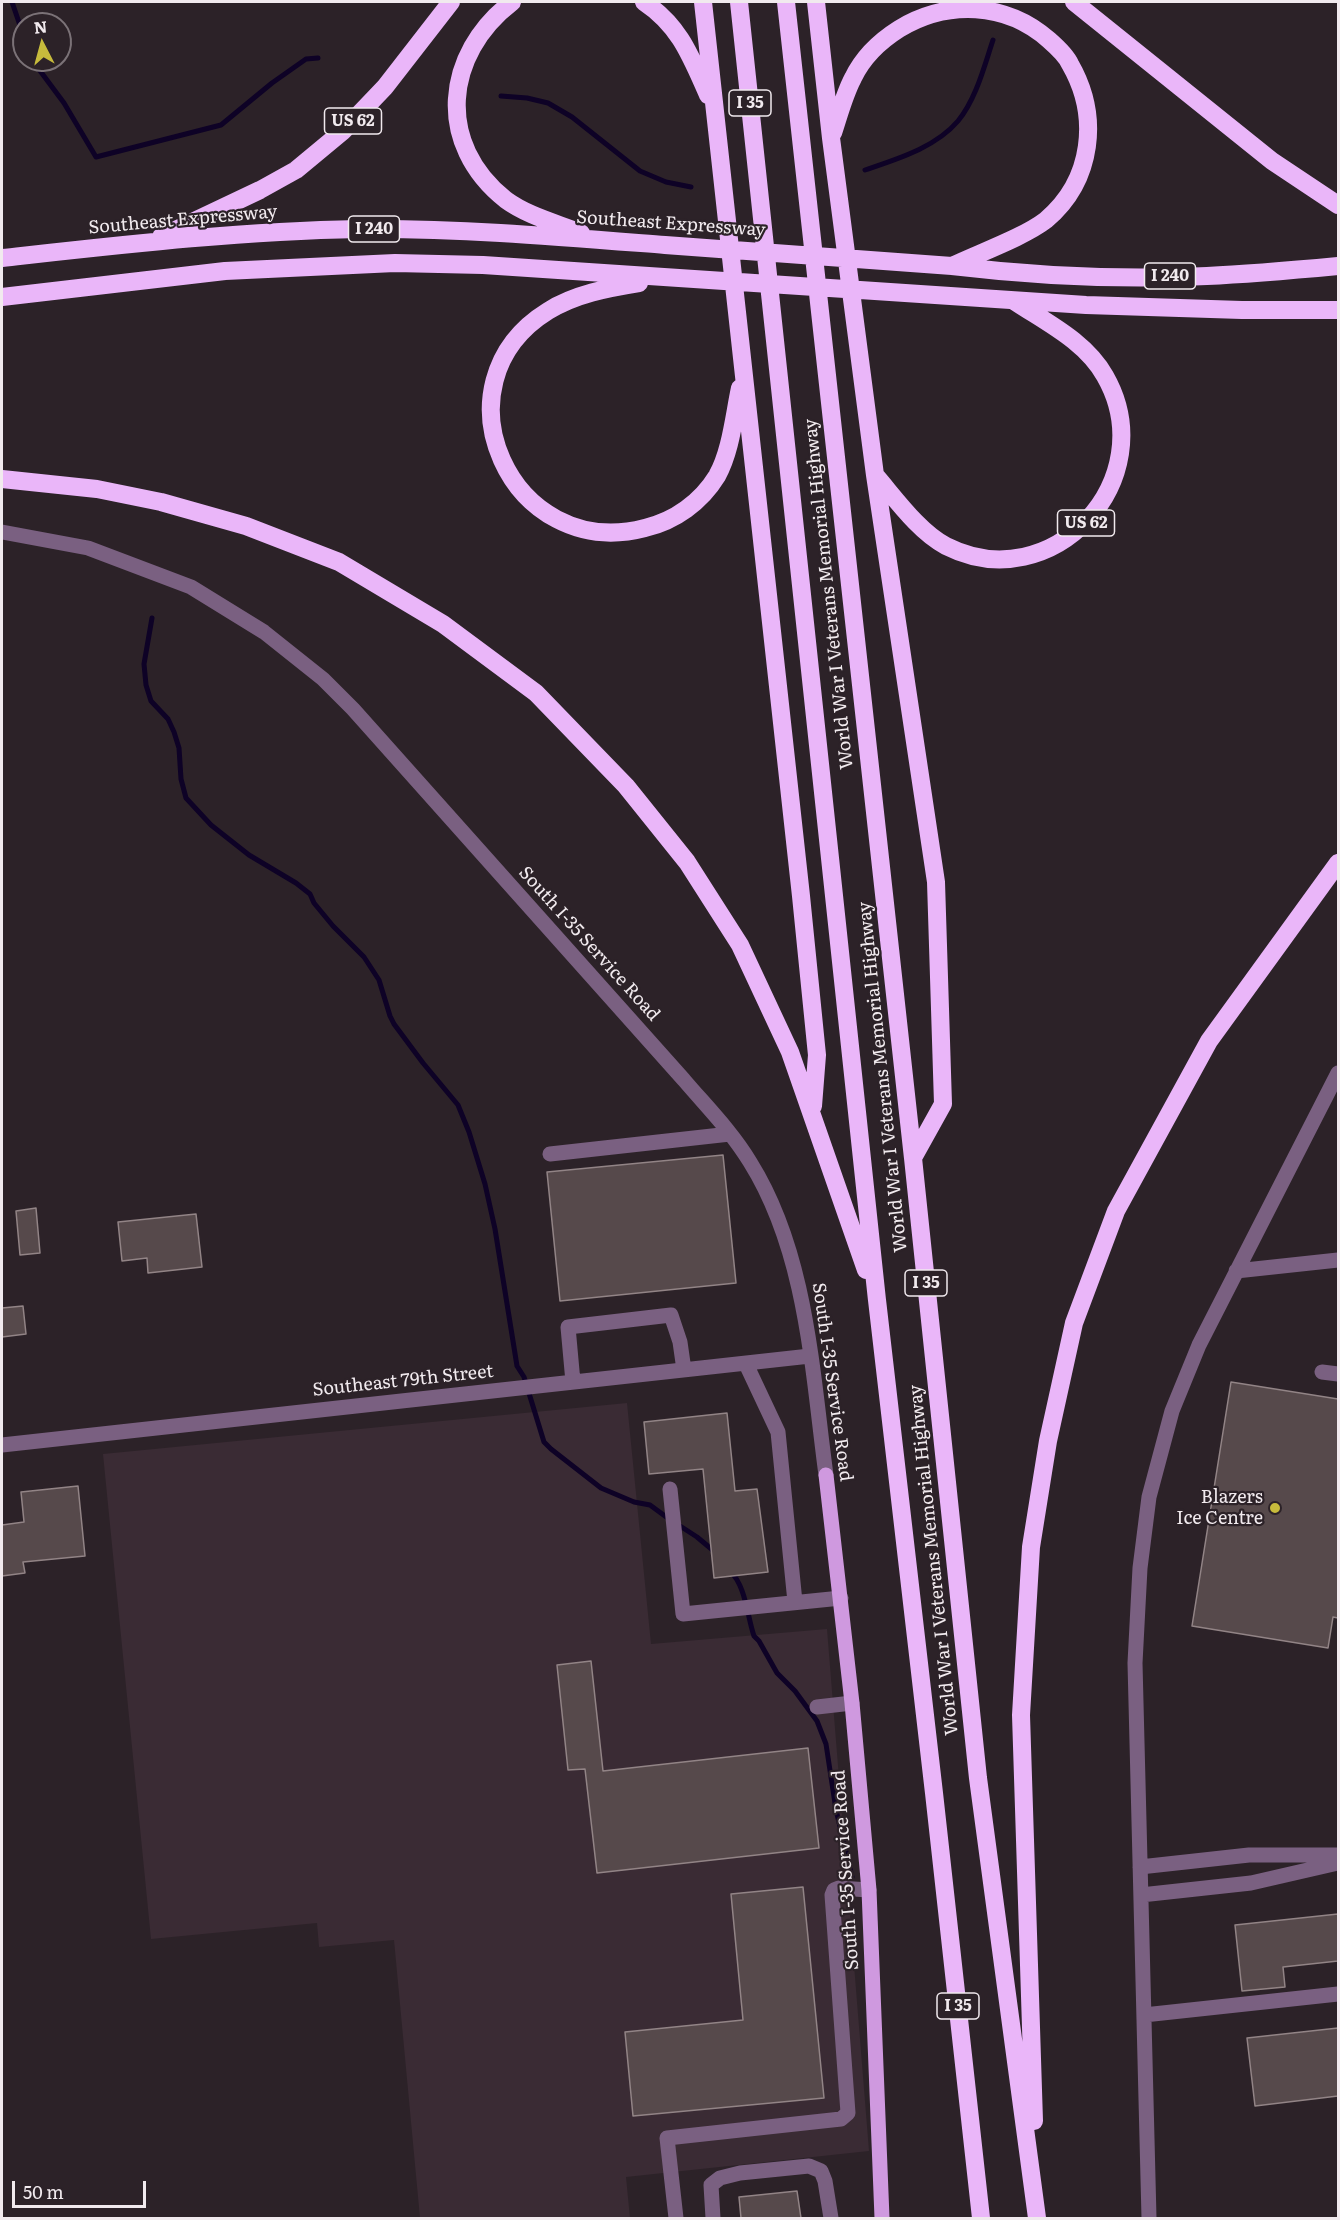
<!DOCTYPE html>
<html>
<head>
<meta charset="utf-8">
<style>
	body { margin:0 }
	#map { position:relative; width:1340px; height:2220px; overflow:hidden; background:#2c2228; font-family:Literata,serif }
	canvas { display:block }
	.frame { position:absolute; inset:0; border:3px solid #f1eaee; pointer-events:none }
	.north { position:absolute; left:12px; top:12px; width:60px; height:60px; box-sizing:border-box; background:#2c2228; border:2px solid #7b7277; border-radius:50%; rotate:354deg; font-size:16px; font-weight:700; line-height:24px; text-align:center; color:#f1eaee }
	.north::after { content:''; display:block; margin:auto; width:21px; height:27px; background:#c7bb3c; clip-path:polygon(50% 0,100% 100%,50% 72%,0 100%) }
	.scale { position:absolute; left:12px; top:2181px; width:134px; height:27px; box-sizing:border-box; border:3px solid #f1eaee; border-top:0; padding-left:8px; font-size:18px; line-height:21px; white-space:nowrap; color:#f1eaee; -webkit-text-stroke:4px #2c2228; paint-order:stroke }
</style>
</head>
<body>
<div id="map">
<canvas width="1340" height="2220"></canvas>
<div class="frame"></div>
<div class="north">N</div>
<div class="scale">50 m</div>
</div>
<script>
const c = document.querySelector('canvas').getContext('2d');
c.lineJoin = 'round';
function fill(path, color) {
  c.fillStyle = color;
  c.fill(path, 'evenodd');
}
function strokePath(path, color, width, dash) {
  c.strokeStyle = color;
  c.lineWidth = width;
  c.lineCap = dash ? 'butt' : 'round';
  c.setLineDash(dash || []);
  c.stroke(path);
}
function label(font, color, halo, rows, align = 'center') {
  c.font = font + ' Literata,serif';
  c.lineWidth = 4.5;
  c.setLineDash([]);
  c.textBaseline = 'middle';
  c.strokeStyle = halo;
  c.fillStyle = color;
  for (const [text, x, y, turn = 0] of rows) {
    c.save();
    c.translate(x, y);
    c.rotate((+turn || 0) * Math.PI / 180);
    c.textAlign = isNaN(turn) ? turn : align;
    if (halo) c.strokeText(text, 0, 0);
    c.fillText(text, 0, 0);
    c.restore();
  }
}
fill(new Path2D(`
	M627,1403L651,1644L827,1629L869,2151L626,2177L630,2218H420L394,1940L319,1947L317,1923L151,1939L103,1454Z`), '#3a2b34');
strokePath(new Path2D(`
	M12,2L24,37
	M32,60L64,103L96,157L221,125L272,83L306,59L318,58
	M501,96L527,98L548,103L572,117L640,171L666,182L691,187
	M865,170C897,159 935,148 958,121C976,99 984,67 993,40
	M152,618L144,664L146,685L151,701L168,719L174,732L179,748L181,779L186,798L211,825L249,855L296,883L310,894L314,903L333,926L364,957L379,980L390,1016L394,1024L423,1063L458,1105L469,1132L485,1184L495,1229L517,1366L524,1377L544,1442L551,1449L601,1488L634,1502L650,1505L669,1519
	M677,1524L697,1537L715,1552
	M730,1571C746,1586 747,1616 754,1636L759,1641L777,1673L795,1691L817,1721L826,1744L836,1810L852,1877`), '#0e0226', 5);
const building = new Path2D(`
	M723,1155L736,1283L560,1301L547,1172Z
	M36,1208L40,1253L20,1255L16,1211Z
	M196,1214L202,1267L148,1273L147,1258L122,1261L118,1222Z
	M23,1306L26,1334L2,1337V1308Z
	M1231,1382L1338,1399V1618L1333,1617L1328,1648L1192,1626Z
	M727,1413L735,1491L757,1489L768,1572L714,1578L703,1469L649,1474L644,1422Z
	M78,1486L85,1556L23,1562L25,1573L2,1576V1525L24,1522L21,1492Z
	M591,1661L603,1771L808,1748L819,1848L597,1873L585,1769L568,1770L557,1665Z
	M803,1887L824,2098L633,2116L625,2032L743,2020L731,1894Z
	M1338,1914V1961L1283,1967L1285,1987L1242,1991L1235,1925Z
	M1338,2028V2096L1255,2106L1247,2038Z
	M797,2191L801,2218H741L739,2197Z`);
fill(building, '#56494b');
strokePath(building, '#928486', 1.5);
strokePath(new Path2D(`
	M2,532L88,548L191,587L264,632L323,679L353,709L684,1080C707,1107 732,1132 750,1162C807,1253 812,1371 826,1475
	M550,1154L730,1134
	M1236,1271L1338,1260
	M746,1364L778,1432L795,1602
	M1322,1372L1338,1374
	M573,1382L568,1327L671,1315L680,1342L684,1370
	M2,1445L810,1356
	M670,1489L683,1614L841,1598
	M817,1707L852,1703
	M1140,1867L1249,1855H1338
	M1141,1895L1251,1883L1338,1863
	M1144,2015L1338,1994
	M676,2218L667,2138L841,2119L848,2113L832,1895L834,1890L839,1888L869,1890
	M713,2218L711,2185L720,2178L740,2173L809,2166L821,2171L825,2181L831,2218
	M1149,2218L1135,1663L1140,1568L1149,1497L1172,1411L1199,1345L1338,1073`), '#7a6081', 15);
strokePath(new Path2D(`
	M826,1475L852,1703L869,1890L882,2218`), '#cf99df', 15);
strokePath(new Path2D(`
	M512,2C444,54 435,144 506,200C528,216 556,223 581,233
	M644,2C680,26 691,57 708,95
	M703,2L801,896L817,1055L813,1106
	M739,2L877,1300L934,1793L981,2218
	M786,2L913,1158L978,1778L1037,2218
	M816,2L831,138L875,475L936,882L943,1104L913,1158
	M1074,2L1272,161L1338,205
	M833,133C839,115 844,95 853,78C863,57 880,41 899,29C947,0 1006,2 1049,40C1057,47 1066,55 1070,64C1100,116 1093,180 1046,220C1024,237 979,253 952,266
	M161,237L260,190L296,170L343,131L385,87L451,2
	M2,258C120,245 240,231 359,229C461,228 564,237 665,245C761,252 856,259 952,266C1036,276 1122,280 1207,276C1251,274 1295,270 1338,266
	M639,283C608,288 575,294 548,311C430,384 511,563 645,528C675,521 701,502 717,476C731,451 734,416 740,388
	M2,297L225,271L395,263L483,265L1086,305L1242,310H1338
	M875,475C895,498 919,532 946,546C1052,600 1164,479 1105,376C1085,341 1047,323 1014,301
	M2,479L97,489L161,502L246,526L339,562L443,624L536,693L626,786L687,862L740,945L790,1052L866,1270
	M1034,2121L1021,1715L1031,1547L1048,1441L1074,1323L1116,1211L1209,1041L1338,863`), '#eab6f9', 18);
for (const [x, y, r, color] of [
	[1275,1508,6,"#c7bb3c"]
]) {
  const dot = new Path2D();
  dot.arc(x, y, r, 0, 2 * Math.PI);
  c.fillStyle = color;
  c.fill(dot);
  strokePath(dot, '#2c2228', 2);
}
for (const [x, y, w] of [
	[750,103,42],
	[353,121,57],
	[374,229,51],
	[1170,276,51],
	[1086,523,57],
	[926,1283,42],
	[958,2006,42]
]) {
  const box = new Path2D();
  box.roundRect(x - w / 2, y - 13, w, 26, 4.5);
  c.fillStyle = '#2c2228';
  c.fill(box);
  strokePath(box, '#f1eaee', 1.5);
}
label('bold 16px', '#f1eaee', null, [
	["I 35",750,103],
	["US 62",353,121],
	["I 240",374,229],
	["I 240",1170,276],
	["US 62",1086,523],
	["I 35",926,1283],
	["I 35",958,2006]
]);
label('18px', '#f1eaee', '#2c2228', [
	["Southeast Expressway",183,220,-5],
	["Southeast Expressway",671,224,4],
	["World War I Veterans Memorial Highway",829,594,-96],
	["South I-35 Service Road",589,944,48],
	["World War I Veterans Memorial Highway",883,1077,-96],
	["Southeast 79th Street",403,1381,-6],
	["South I-35 Service Road",832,1382,82],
	["World War I Veterans Memorial Highway",934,1560,-96],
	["South I-35 Service Road",846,1870,-94]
]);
label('18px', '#f1eaee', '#2c2228', [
	["Blazers",1263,1498],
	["Ice Centre",1263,1519]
], 'right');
</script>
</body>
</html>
